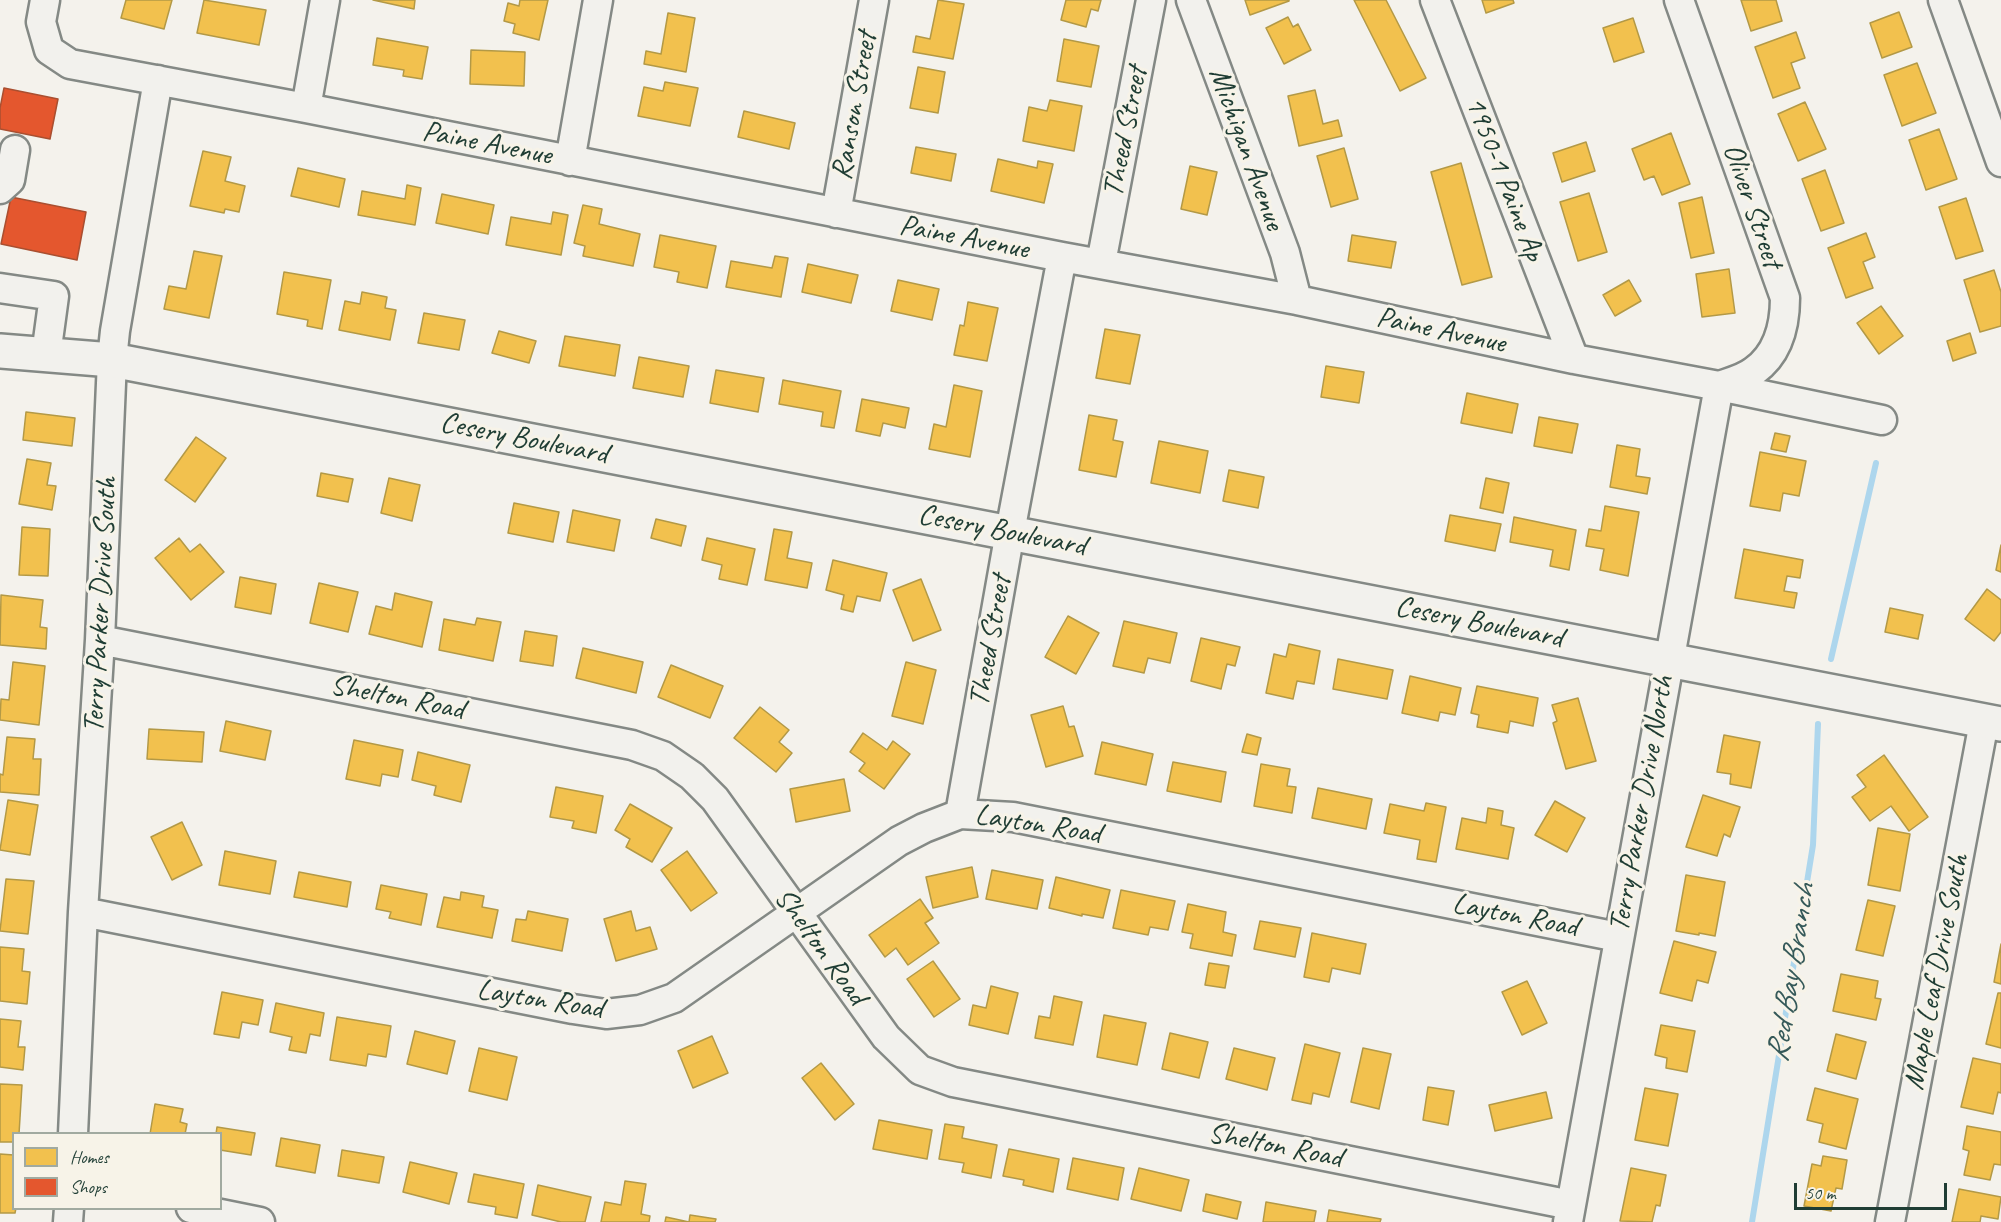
<!DOCTYPE html>
<html>
<head>
<meta charset="utf-8">
<style>
	body { margin:0 }
	#map { position:relative; width:2001px; height:1222px; overflow:hidden; background:#f4f2ec; font-family:Caveat,sans-serif }
	canvas { display:block }
	.legend { position:absolute; left:12px; top:1132px; width:210px; height:78px; box-sizing:border-box; background:#f7f3e8; border:2px solid #a1aaa0; margin:0; padding:8px 10px; list-style:none; font-size:18px; color:#1f3d34 }
	.legend li { display:flex; align-items:center; gap:12px; height:30px }
	.legend b { width:30px; border:2px solid #a1aaa0 }
	.scale { position:absolute; left:1794px; top:1183px; width:153px; height:27px; box-sizing:border-box; border:3px solid #1f3d34; border-top:0; padding-left:8px; font-size:18px; line-height:21px; white-space:nowrap; color:#1f3d34; -webkit-text-stroke:4px #f7f3e8; paint-order:stroke }
</style>
</head>
<body>
<div id="map">
<canvas width="2001" height="1222"></canvas>
<ul class="legend">
<li><b style="height:16px;background:#f2c14e"></b>Homes</li>
<li><b style="height:16px;background:#e4572e"></b>Shops</li>
</ul>
<div class="scale">50 m</div>
</div>
<script>
const c = document.querySelector('canvas').getContext('2d');
c.lineJoin = 'round';
function fill(path, color) {
  c.fillStyle = color;
  c.fill(path, 'evenodd');
}
function strokePath(path, color, width, dash) {
  c.strokeStyle = color;
  c.lineWidth = width;
  c.lineCap = dash ? 'butt' : 'round';
  c.setLineDash(dash || []);
  c.stroke(path);
}
function label(font, color, halo, rows, align = 'center') {
  c.font = font + ' Caveat,sans-serif';
  c.lineWidth = 6;
  c.setLineDash([]);
  c.textBaseline = 'middle';
  c.strokeStyle = halo;
  c.fillStyle = color;
  for (const [text, x, y, turn = 0] of rows) {
    c.save();
    c.translate(x, y);
    c.rotate((+turn || 0) * Math.PI / 180);
    c.textAlign = isNaN(turn) ? turn : align;
    if (halo) c.strokeText(text, 0, 0);
    c.fillText(text, 0, 0);
    c.restore();
  }
}
const homes = new Path2D(`
	M126,0H172L164,29L121,18Z
	M204,0L266,10L259,45L197,33Z
	M373,0H415L414,9Z
	M520,0H548L539,40L513,33L515,24L504,21L508,3L519,6Z
	M938,0L964,4L953,59L913,52L916,36L930,39Z
	M1066,0H1101L1098,11L1091,9L1086,27L1061,20Z
	M1245,0H1289V1L1250,15Z
	M1354,0H1386L1426,78L1400,91Z
	M1482,0H1513L1514,3L1486,13Z
	M1741,0H1776L1782,21L1751,31Z
	M1899,12L1912,47L1882,58L1870,23Z
	M668,13L695,18L686,72L644,64L646,51L661,54Z
	M1288,17L1293,27L1298,24L1311,50L1284,64L1266,28Z
	M1633,18L1644,52L1614,62L1603,28Z
	M1796,32L1805,58L1791,63L1800,88L1773,98L1755,47Z
	M377,38L428,47L422,79L403,76L404,70L373,65Z
	M1064,39L1099,46L1091,87L1057,81Z
	M471,50L525,52L524,86L470,84Z
	M1917,63L1936,113L1902,126L1884,75Z
	M918,67L945,72L938,113L910,108Z
	M665,82L698,88L690,126L638,116L644,87L663,91Z
	M1315,90L1323,124L1338,120L1342,136L1299,146L1288,96Z
	M1050,100L1082,106L1074,151L1023,141L1029,107L1047,111Z
	M1805,102L1826,149L1798,161L1778,114Z
	M744,111L795,123L789,149L738,137Z
	M1939,129L1957,179L1926,190L1909,140Z
	M1671,133L1690,184L1662,195L1654,176L1644,180L1632,149Z
	M1586,142L1595,171L1562,182L1553,153Z
	M916,147L956,154L951,181L911,173Z
	M1344,148L1358,199L1331,207L1317,156Z
	M203,151L231,157L225,181L245,186L239,212L225,209L224,213L190,206Z
	M998,159L1037,168L1038,161L1053,164L1044,203L991,191Z
	M1461,163L1492,277L1462,285L1431,172Z
	M1190,166L1217,172L1207,215L1181,209Z
	M298,168L345,179L339,207L291,196Z
	M1825,170L1844,223L1821,231L1802,179Z
	M407,185L421,188L415,225L358,215L362,191L405,199Z
	M1589,193L1607,252L1578,261L1560,202Z
	M442,194L494,205L488,234L436,223Z
	M1702,197L1714,253L1691,258L1679,203Z
	M1966,198L1983,251L1956,259L1939,207Z
	M583,205L602,209L599,224L640,234L633,266L583,256L585,246L574,243Z
	M553,212L568,215L561,255L506,245L511,217L551,224Z
	M1866,233L1875,257L1863,262L1873,288L1846,298L1828,248Z
	M660,235L716,246L707,288L677,282L679,272L654,267Z
	M1352,235L1396,242L1391,268L1348,261Z
	M194,251L222,256L209,318L164,309L169,286L186,289Z
	M775,256L788,258L781,297L726,287L731,261L772,268Z
	M808,264L858,275L851,303L802,292Z
	M1729,269L1735,313L1702,317L1696,274Z
	M1994,270L2001,292V326L1980,332L1964,280Z
	M284,272L331,280L322,329L307,326L308,320L277,314Z
	M898,280L939,289L932,320L891,311Z
	M1629,280L1641,301L1615,316L1603,295Z
	M362,292L387,297L385,308L396,310L390,340L339,330L345,301L360,304Z
	M968,302L998,308L987,361L954,355L960,325L964,326Z
	M1881,306L1903,336L1879,354L1857,323Z
	M424,313L465,320L459,350L418,343Z
	M1105,329L1140,335L1130,384L1096,378Z
	M499,331L536,341L529,363L492,353Z
	M1970,333L1976,353L1953,361L1947,341Z
	M565,336L620,345L615,376L559,366Z
	M639,357L689,366L683,397L633,388Z
	M1326,366L1364,372L1359,403L1321,397Z
	M716,370L764,378L758,412L710,403Z
	M783,380L841,391L834,428L821,426L823,412L779,404Z
	M954,385L982,391L970,457L929,449L934,424L946,427Z
	M1467,393L1518,404L1512,433L1461,423Z
	M862,399L909,408L905,428L883,423L880,436L856,431Z
	M26,412L75,418L72,446L23,440Z
	M1089,415L1117,420L1113,440L1123,442L1116,477L1079,470Z
	M1539,417L1578,424L1572,453L1534,446Z
	M1775,433L1790,436L1786,452L1771,449Z
	M196,437L226,458L195,502L165,480Z
	M1159,441L1208,451L1200,493L1151,483Z
	M1617,445L1640,449L1636,476L1650,478L1647,494L1610,487Z
	M1760,452L1806,461L1799,496L1783,493L1780,511L1750,506Z
	M27,459L51,463L47,485L56,486L52,510L19,504Z
	M1229,470L1264,477L1258,508L1223,501Z
	M321,473L353,479L348,502L317,496Z
	M389,478L420,485L412,521L381,513Z
	M1486,478L1509,483L1503,513L1480,508Z
	M514,503L559,512L553,542L508,533Z
	M1605,506L1639,512L1628,576L1600,570L1604,549L1586,546L1589,529L1601,531Z
	M573,510L620,520L614,551L567,542Z
	M1450,515L1501,524L1495,551L1445,541Z
	M1514,517L1576,530L1569,570L1550,566L1553,550L1510,542Z
	M656,519L686,526L681,546L651,538Z
	M22,527L50,529L48,576L19,575Z
	M774,529L792,532L787,558L812,563L807,588L765,580Z
	M179,538L190,552L200,544L224,572L191,600L155,558Z
	M707,538L755,549L747,585L719,579L722,565L702,560Z
	M2001,545V572L1996,570Z
	M1744,549L1803,560L1800,578L1787,576L1784,591L1797,593L1794,608L1735,598Z
	M833,560L887,573L880,601L857,596L853,612L841,609L844,595L826,590Z
	M240,577L276,584L271,614L235,607Z
	M921,579L941,630L913,641L893,590Z
	M319,583L358,592L348,632L310,623Z
	M1987,589L2001,600V632L1994,641L1965,619Z
	M395,593L432,602L422,647L369,634L376,606L392,610Z
	M1,595L43,600L40,627L47,628L46,649L0,645Z
	M1890,608L1923,615L1918,639L1885,632Z
	M1068,616L1099,633L1076,674L1045,657Z
	M477,618L501,622L493,661L439,650L444,619L475,625Z
	M1124,621L1177,633L1170,663L1148,658L1144,673L1113,666Z
	M525,631L557,636L553,666L520,661Z
	M1201,638L1240,647L1235,666L1227,664L1221,689L1191,681Z
	M1289,644L1320,651L1314,684L1297,681L1293,699L1266,693L1274,654L1286,657Z
	M583,648L643,662L636,693L576,678Z
	M1338,659L1393,670L1387,699L1333,689Z
	M13,662L45,666L39,725L0,720L1,699L9,700Z
	M906,662L936,670L923,724L892,716Z
	M671,665L723,686L710,718L658,697Z
	M1410,676L1461,688L1455,715L1440,712L1438,721L1402,713Z
	M1477,686L1538,698L1533,726L1510,721L1508,733L1477,727L1479,715L1471,713Z
	M1578,698L1596,761L1566,769L1553,723L1557,721L1552,705Z
	M1063,706L1069,727L1074,726L1083,756L1046,767L1031,715Z
	M760,707L789,730L779,742L792,753L776,772L734,738Z
	M226,721L271,731L265,760L220,751Z
	M149,729L204,732L202,762L147,759Z
	M863,733L887,750L893,741L910,754L884,789L859,771L865,763L850,752Z
	M1247,734L1261,738L1257,755L1242,752Z
	M1724,735L1760,742L1751,788L1730,784L1731,774L1717,772Z
	M7,737L35,739L33,759H41L39,795L0,792V774L3,775Z
	M354,740L403,750L398,777L382,774L380,786L346,779Z
	M1102,742L1153,754L1146,785L1095,774Z
	M418,752L470,765L461,802L434,795L436,786L412,780Z
	M1884,755L1928,817L1909,831L1891,806L1870,821L1852,797L1866,787L1857,775Z
	M1173,762L1226,772L1221,802L1167,791Z
	M1261,764L1290,769L1287,786L1296,787L1292,813L1254,806Z
	M844,779L850,811L796,822L790,789Z
	M556,787L603,796L596,833L572,828L574,821L550,817Z
	M1318,788L1372,799L1366,829L1312,818Z
	M1703,795L1740,807L1730,837L1724,834L1717,856L1686,847Z
	M8,800L38,805L30,855L0,850Z
	M1555,801L1585,818L1567,852L1535,835Z
	M1426,803L1446,807L1436,862L1417,859L1420,840L1384,833L1390,804L1424,811Z
	M630,804L672,828L652,862L626,847L630,839L615,830Z
	M1488,808L1503,811L1501,825L1514,828L1508,859L1456,849L1462,818L1486,823Z
	M182,822L202,865L172,880L151,837Z
	M1878,828L1910,834L1900,891L1868,885Z
	M225,851L276,861L270,894L219,885Z
	M687,851L717,893L691,911L661,870Z
	M972,867L978,897L933,908L926,877Z
	M992,870L1043,880L1037,909L986,899Z
	M299,872L351,882L347,907L294,897Z
	M1686,875L1725,882L1715,936L1699,933V935L1676,931Z
	M1056,877L1110,890L1103,918L1082,914V916L1049,908Z
	M6,879L34,881L28,934L0,931Z
	M381,885L427,894L421,925L389,918L391,912L376,909Z
	M1121,890L1175,901L1168,930L1150,927L1148,935L1113,928Z
	M461,892L484,896L482,907L498,910L492,938L437,927L444,897L460,900Z
	M920,899L933,918L925,923L939,943L908,965L896,948L885,957L869,935Z
	M1868,900L1895,906L1883,956L1856,950Z
	M1188,904L1226,912L1223,932L1236,935L1232,956L1190,948L1193,934L1182,932Z
	M528,911L568,919L562,951L512,941L516,919L526,920Z
	M631,911L636,931L650,927L657,949L616,961L604,919Z
	M1260,921L1301,928L1295,957L1254,949Z
	M1312,933L1366,944L1360,974L1332,968L1329,982L1304,977Z
	M1674,941L1716,952L1708,983L1697,980L1692,1001L1660,993Z
	M2001,944V984L1994,982Z
	M0,947L24,949L22,971L30,972L27,1004L0,1001Z
	M933,961L960,999L934,1017L907,979Z
	M1209,963L1229,966L1225,988L1205,985Z
	M1841,974L1878,981L1875,998L1881,999L1876,1020L1833,1011Z
	M1527,981L1547,1023L1522,1035L1502,992Z
	M991,986L1018,993L1008,1034L969,1025L973,1005L986,1008Z
	M222,992L263,1000L258,1025L242,1022L239,1038L214,1034Z
	M1998,993H2001V1048L1986,1044Z
	M1054,996L1082,1002L1073,1045L1035,1038L1039,1016L1050,1018Z
	M276,1003L324,1013L320,1036L310,1034L306,1053L289,1050L292,1037L270,1032Z
	M1104,1015L1146,1023L1137,1065L1097,1057Z
	M337,1017L391,1026L386,1057L368,1054L366,1066L330,1060Z
	M0,1019L21,1021L18,1047H25L23,1070L0,1067Z
	M1661,1025L1695,1031L1687,1072L1666,1068L1667,1058L1655,1055Z
	M415,1031L455,1041L447,1074L407,1064Z
	M1170,1033L1208,1042L1199,1078L1162,1069Z
	M1836,1034L1866,1042L1856,1079L1827,1071Z
	M712,1036L728,1073L693,1088L678,1051Z
	M1305,1044L1340,1053L1329,1097L1313,1093L1311,1104L1292,1100Z
	M479,1048L517,1057L507,1100L469,1091Z
	M1234,1048L1275,1058L1267,1090L1226,1079Z
	M1363,1048L1391,1054L1379,1109L1351,1102Z
	M1973,1058L2001,1064V1093L1998,1092L1993,1114L1961,1107Z
	M821,1063L854,1104L835,1120L802,1078Z
	M0,1084L22,1085L19,1134H14V1142H0Z
	M1428,1087L1454,1091L1448,1125L1423,1120Z
	M1645,1088L1678,1094L1668,1146L1635,1140Z
	M1815,1088L1858,1099L1846,1149L1819,1142L1823,1124L1807,1120Z
	M1546,1092L1552,1118L1495,1131L1489,1105Z
	M155,1104L183,1109L180,1122L187,1124L185,1134H150Z
	M879,1120L932,1130L927,1159L873,1149Z
	M945,1124L964,1127L962,1138L997,1145L991,1178L962,1172L964,1163L939,1159Z
	M1967,1126L2001,1132V1165L1994,1164L1990,1180L1964,1175L1969,1151L1963,1149Z
	M217,1127L255,1133L251,1155L220,1150V1134H216Z
	M281,1138L320,1145L315,1173L276,1166Z
	M1009,1149L1059,1159L1053,1192L1023,1185L1024,1180L1003,1176Z
	M342,1150L384,1157L379,1183L338,1176Z
	M0,1154L14,1155V1208H16L15,1213H0Z
	M1823,1156L1847,1160L1842,1189L1836,1188L1831,1211L1804,1206L1812,1164L1821,1166Z
	M1073,1158L1124,1168L1118,1200L1067,1189Z
	M410,1162L457,1173L449,1204L403,1192Z
	M1139,1168L1189,1180L1181,1211L1131,1199Z
	M1631,1168L1666,1175L1660,1206L1656,1205L1652,1222L1620,1221Z
	M474,1174L524,1184L517,1218L495,1214L496,1207L468,1202Z
	M625,1181L646,1184L641,1214L650,1216L649,1222H601L605,1202L621,1205Z
	M538,1185L591,1197L585,1222H561L532,1215Z
	M1959,1189L2001,1197L1998,1219L1981,1216L1980,1222H1952Z
	M1206,1194L1241,1202L1237,1219L1203,1211Z
	M1266,1202L1316,1211L1314,1222H1263Z
	M1329,1210L1381,1219L1380,1222H1327Z
	M690,1215L716,1219L715,1222H665L666,1217L689,1222Z`);
fill(homes, '#f2c14e');
strokePath(homes, '#b39946', 1.5);
const shops = new Path2D(`
	M4,88L58,99L50,139L0,129V108Z
	M11,197L86,212L77,260L1,244Z`);
fill(shops, '#e4572e');
strokePath(shops, '#a94f30', 1.5);
strokePath(new Path2D(`
	M1831,659L1876,463
	M1752,1222L1813,845L1818,724`), '#add6ed', 6);
const minor = new Path2D(`
	M45,0L41,22L49,50L70,64L306,108L1062,257L1297,300L1574,359L1719,386L1882,420
	M1191,0L1285,253L1297,300
	M1435,0L1574,359
	M1943,0L2001,162
	M306,108L325,0
	M570,161L598,0
	M0,189L10,180L15,150
	M836,213L874,0
	M1101,263L1151,0
	M0,288L54,296L46,355
	M100,640L632,745L663,756L692,776L715,799L886,1037L920,1070L953,1082L1571,1205
	M960,814L1010,532L1062,257
	M83,912L573,1009L606,1014L640,1010L674,998L899,841L924,828L960,814L1013,817L1618,937
	M73,1134L83,912L100,640L112,360L115,331L158,80
	M191,1208L260,1222
	M68,1222L69,1208
	M1568,1222L1719,386C1731,382 1744,379 1754,371C1778,354 1785,325 1785,298L1679,0
	M1890,1222L1984,722`);
const major = new Path2D(`
	M0,351L112,360L2001,724`);
strokePath(minor, '#848985', 33);
strokePath(major, '#848985', 38);
strokePath(minor, '#f2f1ed', 28);
strokePath(major, '#f2f1ed', 33);
label('30px', '#1f3d34', '#f7f3e8', [
	["Ranson Street",855,106,-80],
	["Theed Street",1126,132,-79],
	["Paine Avenue",487,144,11],
	["Michigan Avenue",1246,149,70],
	["1950-1 Paine Ap",1504,179,69],
	["Oliver Street",1752,206,71],
	["Paine Avenue",964,238,11],
	["Paine Avenue",1441,331,12],
	["Cesery Boulevard",524,439,11],
	["Cesery Boulevard",1002,531,11],
	["Terry Parker Drive South",101,605,-87],
	["Cesery Boulevard",1479,623,11],
	["Theed Street",991,641,-80],
	["Shelton Road",397,698,11],
	["Terry Parker Drive North",1642,804,-80],
	["Layton Road",1038,825,9],
	["Layton Road",1515,916,11],
	["Shelton Road",820,947,54],
	["Maple Leaf Drive South",1937,972,-79],
	["Layton Road",540,1000,9],
	["Shelton Road",1275,1146,11]
]);
label('italic 32px', '#355959', '#f7f3e8', [
	["Red Bay Branch",1792,973,-81]
]);
</script>
</body>
</html>
